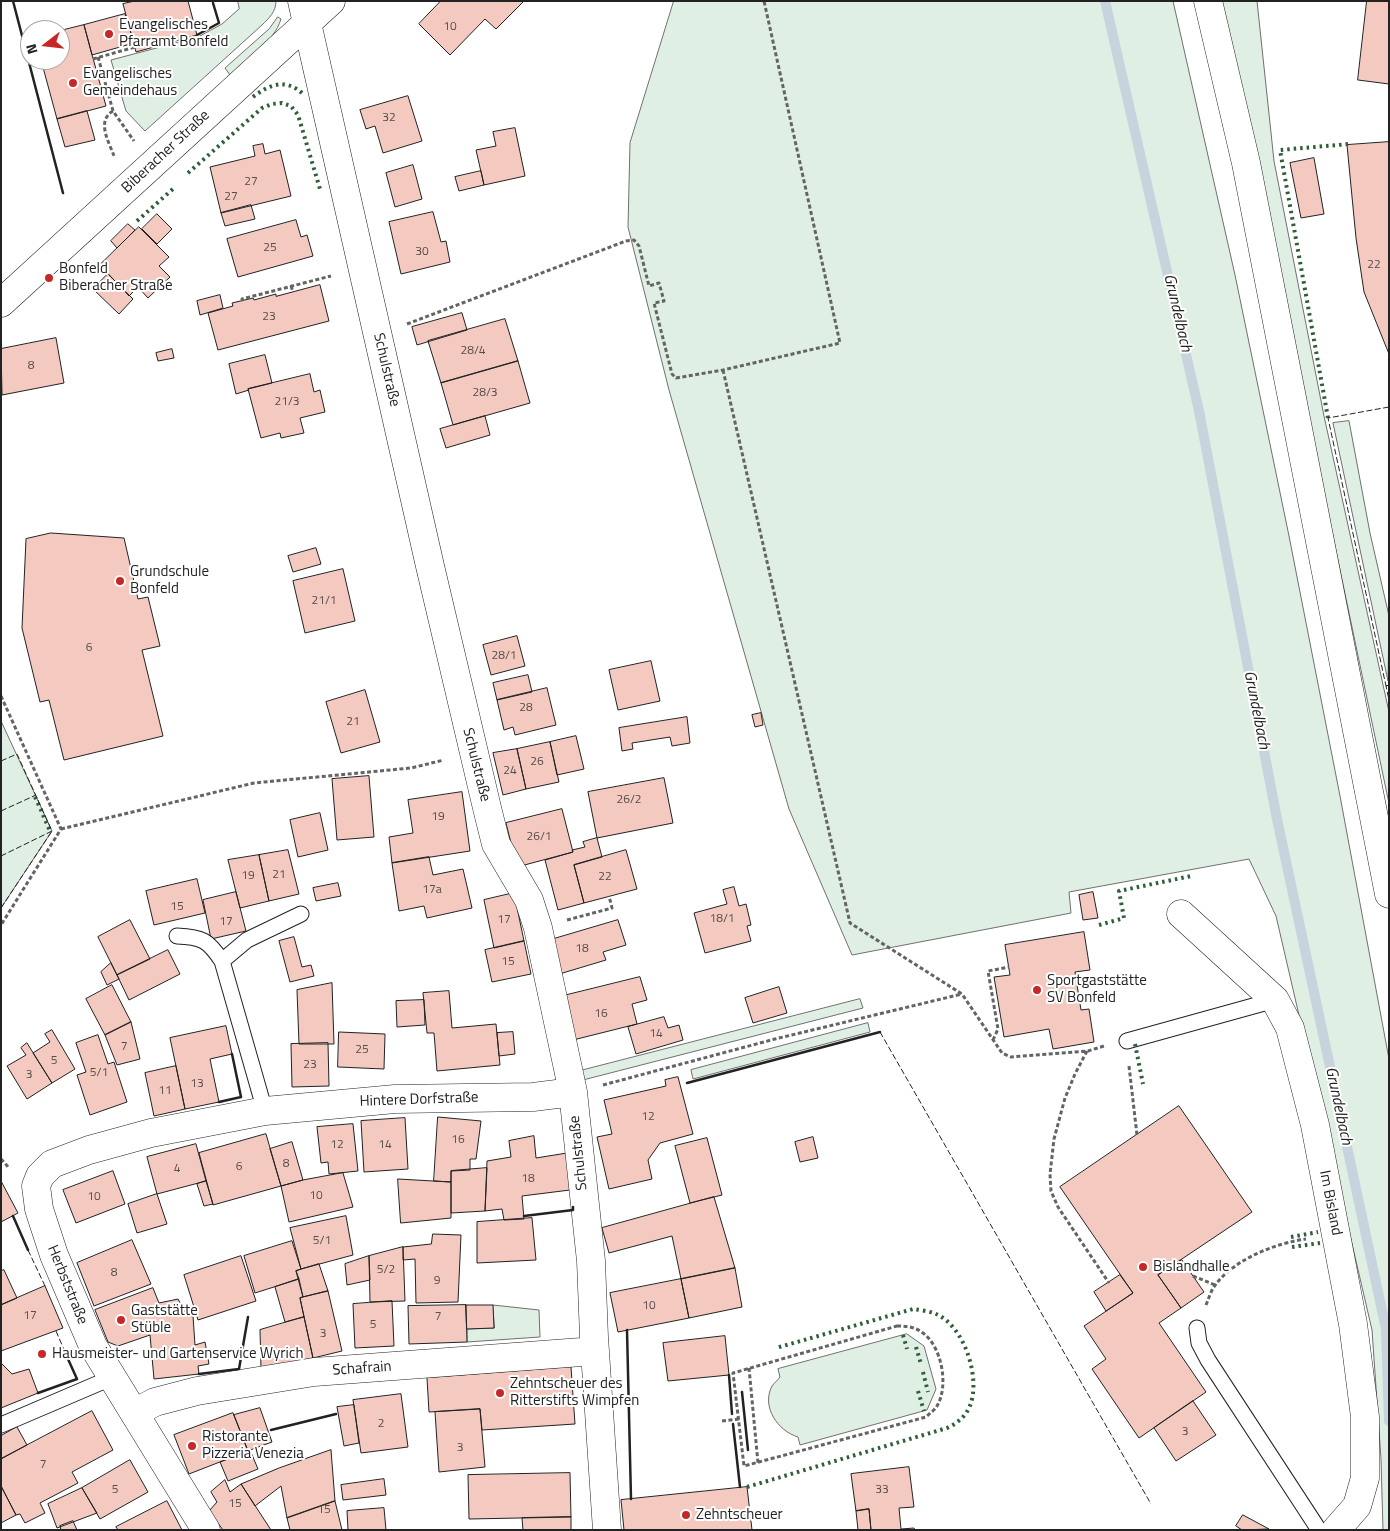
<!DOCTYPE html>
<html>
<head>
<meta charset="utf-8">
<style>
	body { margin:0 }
	#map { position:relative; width:1390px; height:1531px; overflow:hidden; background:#fff; font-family:"Titillium Web",sans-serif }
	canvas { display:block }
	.frame { position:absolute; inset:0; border:2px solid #222; pointer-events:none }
	.north { position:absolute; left:20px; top:20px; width:50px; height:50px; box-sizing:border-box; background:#fff; border:1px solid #a7a7a7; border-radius:50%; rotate:254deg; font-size:14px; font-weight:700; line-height:20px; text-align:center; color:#222 }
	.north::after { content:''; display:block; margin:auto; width:18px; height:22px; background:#c62828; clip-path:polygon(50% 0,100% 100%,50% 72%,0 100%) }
</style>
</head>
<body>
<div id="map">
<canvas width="1390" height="1531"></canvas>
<div class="frame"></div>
<div class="north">N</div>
</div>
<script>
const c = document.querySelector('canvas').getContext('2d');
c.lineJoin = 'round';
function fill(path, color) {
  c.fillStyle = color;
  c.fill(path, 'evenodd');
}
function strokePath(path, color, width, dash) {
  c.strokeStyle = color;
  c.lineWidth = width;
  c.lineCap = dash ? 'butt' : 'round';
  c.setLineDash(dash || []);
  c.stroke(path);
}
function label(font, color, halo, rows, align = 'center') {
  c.font = font + ' "Titillium Web",sans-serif';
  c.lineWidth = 4;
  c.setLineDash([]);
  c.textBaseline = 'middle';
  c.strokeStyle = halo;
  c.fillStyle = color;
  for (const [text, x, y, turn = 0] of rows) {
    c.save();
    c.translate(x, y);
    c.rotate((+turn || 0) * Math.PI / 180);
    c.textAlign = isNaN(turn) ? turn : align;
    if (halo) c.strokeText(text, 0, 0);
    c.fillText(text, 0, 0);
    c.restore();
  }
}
const green = new Path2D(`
	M238,1H276C276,12 269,18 262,25L145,131L126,111L111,60L198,37L222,24L239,9Z
	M674,1H1173L1235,275L1289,536L1340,796L1389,1059V1530H1383L1381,1459L1372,1330L1276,916L1249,859L1069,892L1071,913L852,955L789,809L669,390L628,227L630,143Z
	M1221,1H1257L1274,161L1324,416L1389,712V803Z
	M278,17L281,19C274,42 248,59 230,75L225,68L269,29Z
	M1349,421L1370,533L1389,616L1388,681L1333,423Z
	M1,721L52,831L1,908Z
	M860,999L863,1008L579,1081L576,1072Z
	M868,1023L870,1032L693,1079L691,1070Z
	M493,1305L539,1310L540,1337L467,1342V1329L494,1328Z
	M907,1334L924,1346L936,1389L927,1410L800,1445L798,1437C778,1431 761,1407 772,1386C774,1383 778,1380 780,1377L778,1369Z`);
fill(green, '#e0efe3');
strokePath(green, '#6f6f6f', 1);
strokePath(new Path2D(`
	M1105,1L1199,411L1277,819L1386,1329L1389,1421`), '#c7d3dd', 10);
const building = new Path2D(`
	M135,1H188L197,35L136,52L123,4Z
	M441,1H524L496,29L485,19L450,55L419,24Z
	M1367,1H1389V84L1358,80Z
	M125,14L134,43L92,55L84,25Z
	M84,25L106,106L57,119L41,60H60V31Z
	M408,96L422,141L383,153L375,126L366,129L360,110Z
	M87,111L95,140L65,147L57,119Z
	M515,128L525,176L484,185L476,150L496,146L493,132Z
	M1389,142V354L1364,292L1356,238L1347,145Z
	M263,144L265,154L280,150L291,196L221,213L210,167L255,156L253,146Z
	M1314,158L1324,214L1301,218L1290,163Z
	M413,165L422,199L395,207L386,173Z
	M481,171L484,185L459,191L455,177Z
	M251,205L255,219L225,226L221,213Z
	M433,212L441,242L446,241L450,262L401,274L389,222Z
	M157,214L172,229L157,244L142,229Z
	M296,220L301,237L307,235L313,256L238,277L227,239Z
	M128,224L135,230L117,248L111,241Z
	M139,227L169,257L159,266L170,277L148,298L138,287L129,296L100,265Z
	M108,274L133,299L119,314L93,289Z
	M320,285L329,321L218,350L208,313L233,306L232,303L253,298L254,300L276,294V296Z
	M220,295L223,308L200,315L197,301Z
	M462,313L467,330L417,345L412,327Z
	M505,319L518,361L441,383L428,341Z
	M56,338L64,383L2,395L1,349Z
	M172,349L174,358L158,361L156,353Z
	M265,355L272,383L248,389L249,390L236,394L229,364Z
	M518,361L530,403L453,425L441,383Z
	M310,374L314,392L320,390L325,412L300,418L304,433L281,438L280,433L261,438L248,389Z
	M485,416L490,435L446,448L440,429Z
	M51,533L124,538L138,599L148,597L160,646L142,650L163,736L64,760L49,700L40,702L22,628L26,539Z
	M316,548L321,564L293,572L288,556Z
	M343,569L355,621L305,633L293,581Z
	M517,636L525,666L491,675L483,645Z
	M651,661L660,701L618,710L609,670Z
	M528,675L532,692L497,700L493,683Z
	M547,688L556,725L515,735L513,727L504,730L497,700Z
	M365,690L380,742L341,753L326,702Z
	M761,713L763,725L755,727L752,715Z
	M687,717L690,743L672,746L670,737L632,743L633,749L622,751L619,728Z
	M576,736L584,769L557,775L550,742Z
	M550,742L559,782L526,789L517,749Z
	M517,749L526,789L503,795L493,753Z
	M369,776L374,837L337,840L332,779Z
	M664,778L673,823L597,838L588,792Z
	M462,792L470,851L392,863L389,837L413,833L408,800Z
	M562,809L573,852L517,867L506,823Z
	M320,813L328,850L298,857L290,820Z
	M597,838L602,857L574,865L584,903L558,910L545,860L573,852L572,850L585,847L583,842Z
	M288,850L299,894L269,901L259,855Z
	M626,850L637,889L584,903L574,865Z
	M259,855L269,901L240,908L228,860Z
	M429,857L433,875L463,869L472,908L427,918L424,906L399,911L392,863Z
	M197,879L205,913L154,925L146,891Z
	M338,883L341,896L316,901L313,888Z
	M734,887L739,906L746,904L751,925L747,926L751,941L705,953L694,913L727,904L723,890Z
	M236,892L246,931L211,939L203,900Z
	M1093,892L1098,918L1083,920L1079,895Z
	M514,893L524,941L494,948L484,900Z
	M130,920L150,959L117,975L98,937Z
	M618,920L626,945L603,952L606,960L556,975L547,941Z
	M1084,932L1090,970L1075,972L1081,1010L1089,1009L1094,1042L1053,1049L1049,1029L1004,1037L994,977L1010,975L1005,945Z
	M294,937L302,967L311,965L314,976L290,982L279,941Z
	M524,941L531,974L492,982L485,950Z
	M168,950L180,974L129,1000L117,975Z
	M111,963L119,979L107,985L101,972Z
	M640,977L647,1000L632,1004L637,1024L573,1040L563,996Z
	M332,983L334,1044H299L297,990Z
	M112,985L131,1022L105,1035L86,999Z
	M779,987L787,1013L753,1023L745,998Z
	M449,991L452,1028L496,1024L500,1065L437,1071L434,1033H427L423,993Z
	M424,1000L425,1025L397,1027L396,1001Z
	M664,1017L668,1028L679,1025L683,1040L636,1054L628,1027Z
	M131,1022L140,1059L117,1065L105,1035Z
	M226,1026L232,1054L210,1059L219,1102L185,1109L170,1038Z
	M52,1030L75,1069L52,1083L33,1053L50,1042L45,1034Z
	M339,1032L385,1034L384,1069L338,1067Z
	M513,1032L515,1054L499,1056L497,1033Z
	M98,1035L108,1064L114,1062L127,1102L90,1115L77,1075L86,1072L76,1043Z
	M27,1043L52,1083L27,1099L7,1066L26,1055L21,1048Z
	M328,1043L329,1086L292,1087L291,1044Z
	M176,1066L185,1109L154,1116L145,1073Z
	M678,1077L693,1134L660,1143L648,1160L652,1179L609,1189L597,1137L612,1134L604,1100L666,1086L665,1080Z
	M1179,1106L1252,1212L1158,1275L1181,1308L1159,1323L1206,1392L1139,1438L1092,1369L1106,1359L1084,1326L1133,1293L1060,1187Z
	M438,1117L481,1121L476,1159H470V1170L451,1171V1182L434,1181Z
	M405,1118L408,1169L364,1172L361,1121Z
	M353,1124L358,1171L329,1174L328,1162L321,1163L317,1127Z
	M266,1134L281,1186L213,1205L199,1153Z
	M534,1136L536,1158L567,1153L570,1190L522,1196L524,1219L504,1220L502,1209L485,1211L487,1161L511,1157L509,1141Z
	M813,1137L818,1158L800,1162L795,1142Z
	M707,1138L722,1195L690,1203L675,1146Z
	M292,1142L303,1180L281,1186L270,1149Z
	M196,1144L206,1181L157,1194L147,1157Z
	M487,1168L485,1211L451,1213V1171Z
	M113,1171L125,1204L76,1223L63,1190Z
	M343,1173L353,1207L289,1222L281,1186L303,1180Z
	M398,1179L451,1182V1218L401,1223Z
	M1,1181L18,1213L1,1222Z
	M206,1181L213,1204L204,1206L197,1184Z
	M157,1194L167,1224L137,1233L128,1204Z
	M714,1197L735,1268L681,1279L672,1236L609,1253L602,1228Z
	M346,1216L353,1255L301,1269L290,1228Z
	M532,1218L536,1260L477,1263V1222Z
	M433,1234L461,1235L458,1302L416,1303L415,1259L403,1260V1247L431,1244Z
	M132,1240L151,1284L94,1306L77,1263Z
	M292,1241L301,1269L296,1271L299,1279L255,1293L244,1256Z
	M403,1247L405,1301L370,1302L369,1256Z
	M241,1256L256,1301L198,1320L184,1275Z
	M369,1256L370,1280L347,1285L345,1264Z
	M1182,1260L1204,1292L1181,1308L1158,1275Z
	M319,1264L328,1291L303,1297L296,1271Z
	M735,1268L742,1307L689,1318L681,1279Z
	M4,1270L17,1298L1,1305V1271Z
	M1120,1275L1133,1293L1106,1311L1094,1292Z
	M299,1279L303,1297L300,1298L304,1317L285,1322L275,1287Z
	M681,1279L689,1318L618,1332L610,1293Z
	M45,1286L63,1328L1,1351V1305Z
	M153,1288L159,1303L178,1299L187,1316H193L195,1345L205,1342L209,1364L198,1366L199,1374L154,1379L150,1335L118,1346L108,1342L95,1310Z
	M328,1291L342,1351L313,1358L300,1298Z
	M392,1301L394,1346L355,1348L353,1304Z
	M466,1305H493L494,1328L467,1329Z
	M466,1305L467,1342L409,1344L408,1306Z
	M304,1317L313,1358L261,1369L260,1330Z
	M725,1336L729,1375L668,1381L663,1343Z
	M1,1363L12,1374L29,1369L38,1393L1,1408Z
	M571,1367L575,1424L482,1430L480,1409L429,1412L427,1378Z
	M401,1394L408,1447L361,1453L353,1400Z
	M1193,1401L1216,1435L1176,1461L1154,1428Z
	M354,1405L359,1443L344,1446L337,1407Z
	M260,1408L272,1442L250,1450L258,1469L228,1481L220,1462L248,1451L234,1415Z
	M480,1409L485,1467L439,1472L435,1412Z
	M92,1411L113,1450L72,1472L78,1483L40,1503L45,1513L25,1523L20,1514L16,1515L1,1486V1459Z
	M233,1413L248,1451L189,1474L174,1435Z
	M17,1427L27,1445L1,1459V1436Z
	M331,1450L335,1501L287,1518L281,1486L255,1506L241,1484L279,1468Z
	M130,1460L148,1492L100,1519L82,1488Z
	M909,1467L914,1507L899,1508L901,1529L914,1528L915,1530H871L869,1509L856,1511L851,1474Z
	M570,1473L571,1517L469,1519L468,1475Z
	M384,1479L386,1495L343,1500L341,1485Z
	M225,1480L230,1492L241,1484L271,1530H223L209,1511L217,1502L211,1492Z
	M1,1486L16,1515L1,1523Z
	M747,1487L752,1530H624L621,1500Z
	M82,1488L97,1513L57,1528L48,1504Z
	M167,1501L182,1530H118L116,1527Z
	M335,1501L342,1530H290L287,1518Z
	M384,1508L386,1530H348L347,1511Z
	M869,1509L871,1530H858L856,1511Z
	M1243,1515L1269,1529L1242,1530L1236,1526Z
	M571,1517V1530H523L522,1518Z
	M73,1521L77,1530H61L60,1526Z`);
fill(building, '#f3c9c0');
strokePath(building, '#222', 1);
const service = new Path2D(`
	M177,936C202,937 208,940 222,961L265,1111
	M222,961L247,940L301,914
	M1127,1041L1275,1000
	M1197,1328L1199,1343L1208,1360L1319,1530
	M1,1425L111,1378`);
const minor = new Path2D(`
	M302,1L430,566L488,812L496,844L529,900L538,928L573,1092L591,1261L594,1337L607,1530
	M1,303L331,1
	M1181,914L1275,1000L1290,1028L1315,1125L1353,1324L1365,1417V1478L1357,1506L1336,1530
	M134,1413L155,1402L197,1391L314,1372L595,1351
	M206,1530L93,1346L54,1255L39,1209L36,1186L40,1176L52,1164L89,1150L151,1133L265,1111L395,1099L533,1097L573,1092`);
const secondary = new Path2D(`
	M1208,1L1246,163L1389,894`);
strokePath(service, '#222', 17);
strokePath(minor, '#222', 29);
strokePath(secondary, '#222', 29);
strokePath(new Path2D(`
	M98,57L113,111L134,141
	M93,59L135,47
	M113,111C96,121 109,142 114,156
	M291,286L293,292
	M243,301L242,299L331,276
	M407,324L626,241L634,240L639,246L649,286L659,283L664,301L654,303L672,374L676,378L723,370L840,343L764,1
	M723,370L850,923L962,994L1002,1053L1011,1057L1088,1051L1104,1046
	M1,696L61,829L1,925
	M61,829L254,783L411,768L444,760
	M567,920L612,908L609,896
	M993,1040L998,1029L988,971L1009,967
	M1087,1051L1075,1074L1065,1098L1054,1139L1050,1174L1051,1191L1058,1207L1109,1283
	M1129,1066L1137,1135
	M603,1085L775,1039L962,994
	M1,1159L9,1168
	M1193,1276L1215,1285
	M1206,1305C1209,1298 1211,1290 1216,1284C1235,1259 1276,1243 1306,1239
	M897,1326C907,1326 915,1327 923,1333C942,1347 949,1386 937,1406C935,1410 930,1413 926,1417L744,1466L733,1373Z
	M749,1368L758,1463
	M722,1421L739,1419`), '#646464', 3, [4, 2.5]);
strokePath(service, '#fff', 15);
strokePath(minor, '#fff', 28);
strokePath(secondary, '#fff', 28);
strokePath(new Path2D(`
	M253,97C270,84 286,78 303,94
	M188,173L262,108L272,104L282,103L291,106L298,115L320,189
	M137,221L174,188
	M1328,418L1280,150L1349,144
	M35,797L42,812
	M43,815L50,831
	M1099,925L1124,918L1119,891L1191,876
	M1135,1044L1143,1084
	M1291,1237L1318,1232
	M1292,1247L1320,1243
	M903,1335L907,1349
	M916,1347L921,1364
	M923,1372L928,1392
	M918,1391L924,1411
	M747,1487L947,1428C956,1424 964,1418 969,1408C982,1381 965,1326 936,1314C929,1311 920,1310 913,1309L776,1348`), '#2f5e38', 4, [2.5, 4]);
strokePath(new Path2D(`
	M1389,407L1328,418L1386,686L1389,685L1386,686L1389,700
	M1,761L17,754L52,831L1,856
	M1,811L36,795
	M1,908L52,831
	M880,1032L1151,1504
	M28,1250L45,1286
	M56,1331L68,1359`), '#222', 1, [6, 2.5]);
strokePath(new Path2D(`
	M13,1L63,193
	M197,35L219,23L213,3
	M687,1083L880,1032
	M219,1102L241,1097L232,1054
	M13,1216L28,1250
	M524,1216L573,1210V1207
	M627,1330L631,1499
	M199,1374L239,1369L248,1317
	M729,1375L732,1414
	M742,1392L748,1450
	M38,1393L77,1379L68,1359
	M733,1424L740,1487
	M271,1430L336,1414`), '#222', 2.5);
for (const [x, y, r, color] of [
	[109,34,5,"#c62828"],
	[73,83,5,"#c62828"],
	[49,278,5,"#c62828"],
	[120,581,5,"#c62828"],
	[1037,990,5,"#c62828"],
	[1143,1267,5,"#c62828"],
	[121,1320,5,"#c62828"],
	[42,1354,5,"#c62828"],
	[500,1393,5,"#c62828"],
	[192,1446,5,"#c62828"],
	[686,1515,5,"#c62828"]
]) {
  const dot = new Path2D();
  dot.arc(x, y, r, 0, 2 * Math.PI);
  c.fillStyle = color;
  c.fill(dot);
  strokePath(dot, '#fff', 2);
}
label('12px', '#564c4a', null, [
	["10",450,27],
	["32",389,118],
	["27",251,182],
	["27",231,197],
	["25",270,248],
	["30",422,252],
	["22",1374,265],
	["23",269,317],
	["28/4",473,351],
	["8",31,366],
	["28/3",485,393],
	["21/3",287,402],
	["21/1",324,601],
	["6",89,648],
	["28/1",504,656],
	["28",526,708],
	["21",353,722],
	["26",537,762],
	["24",510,771],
	["26/2",629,800],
	["19",438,817],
	["26/1",539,837],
	["21",279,875],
	["19",248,876],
	["22",605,877],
	["17a",432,890],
	["15",177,907],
	["18/1",722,919],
	["17",504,920],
	["17",226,922],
	["18",582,949],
	["15",508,962],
	["16",601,1014],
	["14",656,1034],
	["7",124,1047],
	["25",362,1050],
	["5",54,1061],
	["23",310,1065],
	["5/1",99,1073],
	["3",29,1075],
	["13",197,1084],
	["11",165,1091],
	["12",648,1117],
	["16",458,1140],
	["12",337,1145],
	["14",385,1145],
	["8",286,1164],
	["6",239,1167],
	["4",177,1169],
	["18",528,1179],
	["10",316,1196],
	["10",94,1197],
	["5/1",322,1241],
	["5/2",386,1270],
	["8",114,1273],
	["9",437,1281],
	["10",649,1306],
	["17",30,1316],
	["7",438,1317],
	["5",373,1325],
	["3",323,1334],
	["2",381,1424],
	["3",1185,1432],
	["3",460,1448],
	["7",43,1465],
	["5",115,1490],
	["33",882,1490],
	["15",235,1504],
	["15",324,1510]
]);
label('15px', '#222', '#fff', [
	["Evangelisches",119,25],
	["Pfarramt Bonfeld",119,42],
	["Evangelisches",83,74],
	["Gemeindehaus",83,91],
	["Bonfeld",59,269],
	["Biberacher Straße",59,286],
	["Grundschule",130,572],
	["Bonfeld",130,589],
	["Sportgaststätte",1047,981],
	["SV Bonfeld",1047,998],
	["Bislandhalle",1153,1267],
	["Gaststätte",131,1311],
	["Stüble",131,1328],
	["Hausmeister- und Gartenservice Wyrich",52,1354],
	["Zehntscheuer des",510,1384],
	["Ritterstifts Wimpfen",510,1401],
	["Ristorante",202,1437],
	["Pizzeria Venezia",202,1454],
	["Zehntscheuer",696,1515]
], 'left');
label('15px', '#222', '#fff', [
	["Biberacher Straße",166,152,-43],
	["Schulstraße",386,370,77],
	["Schulstraße",476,765,76],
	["Hintere Dorfstraße",419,1100,-2],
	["Schulstraße",579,1153,-96],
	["Im Bisland",1330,1203,79],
	["Herbststraße",67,1285,68],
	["Schafrain",362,1369,-4]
]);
label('italic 16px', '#222', '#fff', [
	["Grundelbach",1177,313,77],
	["Grundelbach",1256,710,79],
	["Grundelbach",1338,1106,78]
]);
</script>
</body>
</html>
